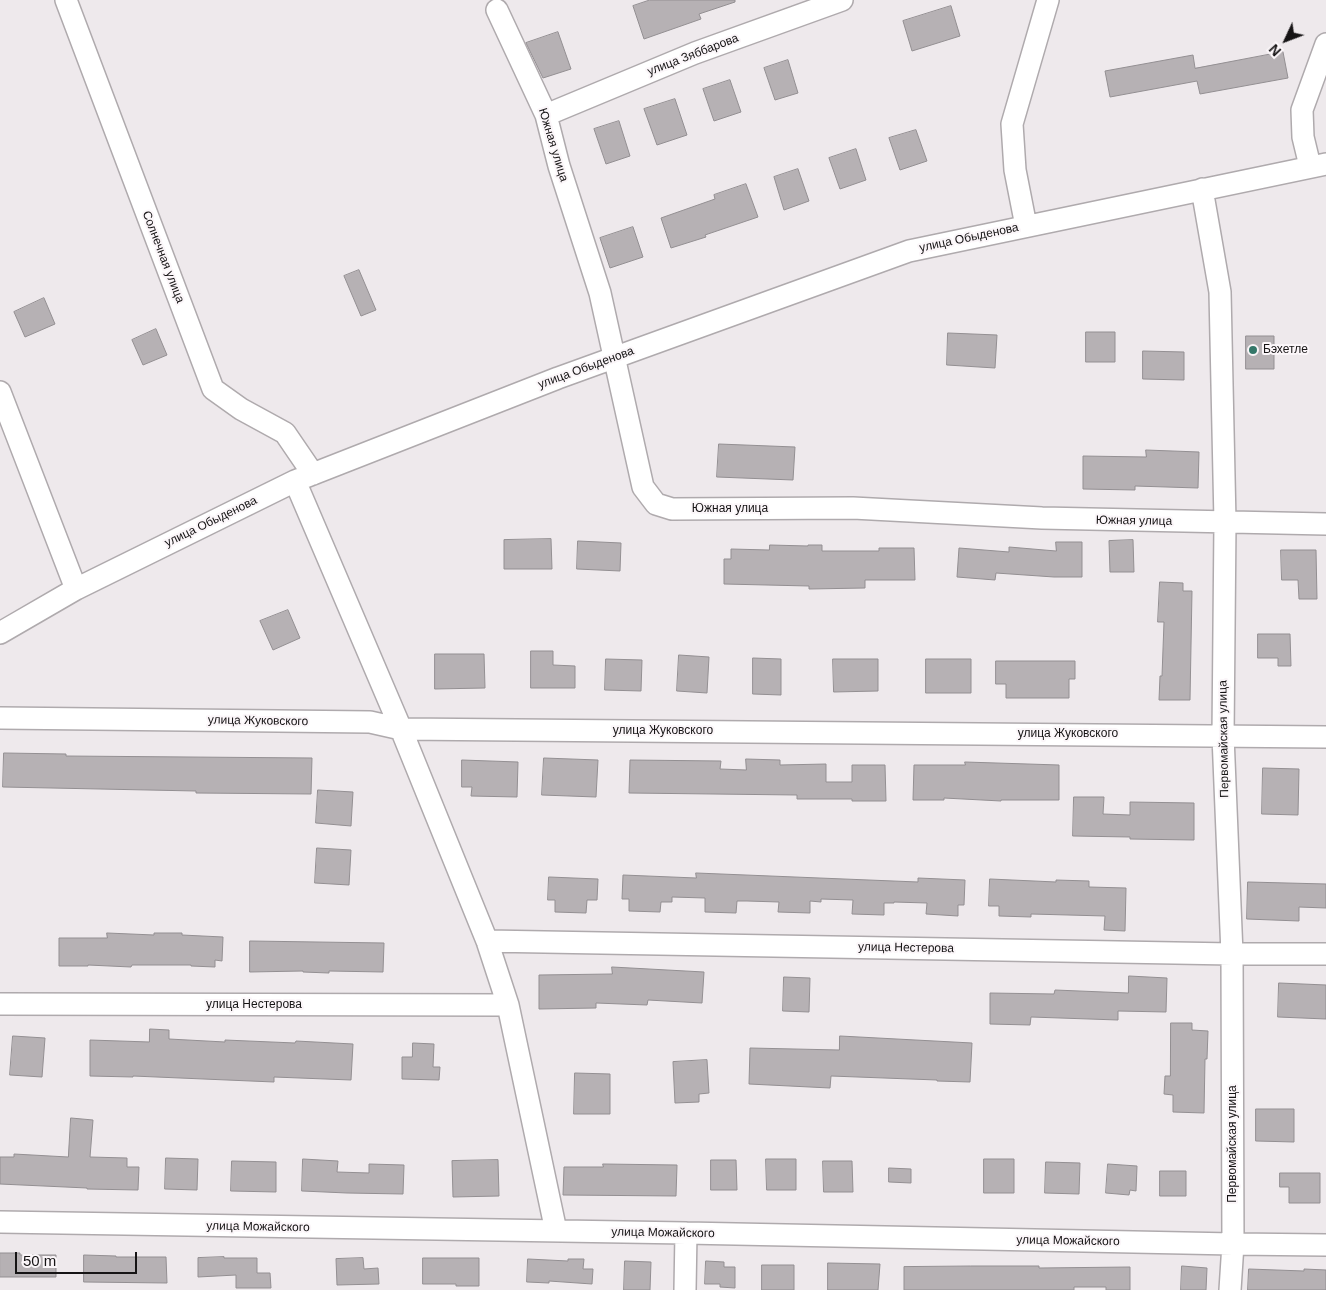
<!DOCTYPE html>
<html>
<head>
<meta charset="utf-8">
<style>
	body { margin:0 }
	#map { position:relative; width:1326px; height:1290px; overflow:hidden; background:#eee9ec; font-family:Arial,sans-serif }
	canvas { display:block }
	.north { position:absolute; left:1261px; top:15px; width:50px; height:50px; -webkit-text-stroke:4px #fbf6f9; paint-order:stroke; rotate:227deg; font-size:14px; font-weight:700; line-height:20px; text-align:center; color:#161415 }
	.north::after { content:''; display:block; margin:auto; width:18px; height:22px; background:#161415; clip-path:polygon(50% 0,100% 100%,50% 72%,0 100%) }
	.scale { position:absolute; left:15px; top:1252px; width:122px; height:22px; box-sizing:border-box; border:2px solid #161415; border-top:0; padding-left:6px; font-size:15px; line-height:18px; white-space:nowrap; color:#161415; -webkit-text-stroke:4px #fbf6f9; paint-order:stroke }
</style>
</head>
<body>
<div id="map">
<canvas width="1326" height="1290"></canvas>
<div class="north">N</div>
<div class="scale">50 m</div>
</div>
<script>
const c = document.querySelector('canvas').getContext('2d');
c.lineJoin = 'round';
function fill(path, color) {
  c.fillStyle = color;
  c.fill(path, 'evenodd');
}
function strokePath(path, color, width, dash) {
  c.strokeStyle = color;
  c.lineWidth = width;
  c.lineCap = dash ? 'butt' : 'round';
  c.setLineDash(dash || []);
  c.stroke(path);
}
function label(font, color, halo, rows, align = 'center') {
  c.font = font + ' Arial,sans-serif';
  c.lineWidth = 4;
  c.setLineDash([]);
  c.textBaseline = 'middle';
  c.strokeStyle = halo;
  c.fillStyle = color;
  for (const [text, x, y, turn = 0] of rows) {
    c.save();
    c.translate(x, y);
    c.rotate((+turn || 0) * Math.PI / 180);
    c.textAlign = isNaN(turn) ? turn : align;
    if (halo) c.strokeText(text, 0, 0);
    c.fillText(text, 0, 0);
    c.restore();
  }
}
const building = new Path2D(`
	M650,0H735V2L699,14L701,19L644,39L633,6Z
	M951,6L960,36L912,51L903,21Z
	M558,32L571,69L543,78L526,43Z
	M1283,52L1288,78L1200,94L1197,81L1110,97L1105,71L1193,55L1195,68Z
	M788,60L798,93L775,100L764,68Z
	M730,80L741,112L714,121L703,89Z
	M675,99L687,135L657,145L644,109Z
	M619,121L630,156L606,164L594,129Z
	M916,130L927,161L900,170L889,138Z
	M856,149L866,180L840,189L829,158Z
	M798,169L809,201L784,210L774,177Z
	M746,184L758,217L705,235L706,237L671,248L661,218L715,199L714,195Z
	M633,227L643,257L610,268L600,238Z
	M359,270L376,310L361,316L344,276Z
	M44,298L55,324L25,337L14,312Z
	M156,329L167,355L143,365L132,340Z
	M1086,332H1115V362H1086Z
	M948,333L997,335L995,368L947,365Z
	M1246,336H1274V369H1246Z
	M1143,351L1184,352V380L1143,379Z
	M719,444L795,447L793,480L717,477Z
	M1146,450L1199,452L1198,488L1135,486V490L1083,489V456L1146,457Z
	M551,539L552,569H504V540Z
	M1133,540L1134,572H1110L1109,541Z
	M578,541L621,543L620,571L577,569Z
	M1056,542H1082V577H1054L996,573L995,580L957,577L959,548L1009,552V547L1056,551Z
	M770,545L808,546V545H822V551H879V548H914L915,580H865V588L809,589V586L724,584V559H731V549L769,550Z
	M1281,550H1316L1317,599H1299L1298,580H1282Z
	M1160,582L1183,583V591H1192L1190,700H1159L1160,676H1162L1164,622H1158Z
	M288,610L300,638L273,650L260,621Z
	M1258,634H1290L1291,666H1278V658H1258Z
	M531,651H553V665L575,666V688H531Z
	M435,654H484L485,688L435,689Z
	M679,655L709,657L707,693L677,691Z
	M753,658L781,659V695L753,694Z
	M606,659L642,660L641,691L605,690Z
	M833,659H878V691L834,692Z
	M926,659H971V693H926Z
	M996,661H1075V679H1069V698H1006V684H996Z
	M4,753L66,754V756L312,758L311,794L196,793V791L3,787Z
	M544,758L598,760L596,797L542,795Z
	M746,759L780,760V765L826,764V782H852V765H885L886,801H852V799H797V795L629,793L630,760L721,761L720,769L746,770Z
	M462,760L518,762L517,797L471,796L472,787H462Z
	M965,762L1059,765V800H1001V801L944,798V800H913L914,765H965Z
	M1263,768L1299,769L1298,815L1262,814Z
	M318,790L353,792L351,826L316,823Z
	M1074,797H1104L1103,814L1130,815V802L1194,803V840L1130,839V837L1073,836Z
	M317,848L351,850L349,885L315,883Z
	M696,873L918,882V878L965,880L964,905H958V916L926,914L927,903L894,902V903H884V915L852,914L853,900L821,899V902L810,901V913L778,912L779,902L747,901H737L736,913L705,912V898L672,897V902H661L660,912L629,911V899H622L623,875L696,878Z
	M549,877L598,879L597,900H587L586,913L555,912V900H548Z
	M990,879L1056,882V880L1089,881V887L1126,888L1125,931L1104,930L1105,916L1031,914V917L999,916V906H989Z
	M1248,882L1326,884V908L1299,907V921L1247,919Z
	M107,933L154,935V933H182V935L223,937L222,961L215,960V967L191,966V965H132L131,967L88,965V966H59V938H107Z
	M250,941L384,943L383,972L329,971V973L303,972V971L250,972Z
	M612,967L704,972L702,1003L648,1000L647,1005L596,1003V1008L539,1009V975L612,974Z
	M1129,976L1167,978L1166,1012L1118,1011V1020L1031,1017L1030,1025L990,1024V993L1054,994L1055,990L1128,993Z
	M784,977L810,978L809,1012L783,1011Z
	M1279,983L1326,985V1019L1278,1017Z
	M1171,1023H1192V1030L1208,1031L1207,1059H1205L1204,1113L1173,1112V1095L1164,1094L1165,1076H1170Z
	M150,1029L169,1030V1039L225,1042V1040L295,1043L296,1041L353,1044L351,1080L274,1077V1082L133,1076V1077L90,1076V1040L149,1042Z
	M13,1036L45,1038L42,1077L10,1075Z
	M840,1036L972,1043L970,1082L937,1081V1080L831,1076L830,1088L749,1084L750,1048L839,1050Z
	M413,1043L434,1044L433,1067H440L439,1080L402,1079V1057H412Z
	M707,1060L709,1093L699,1094V1102L675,1103L673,1062Z
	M575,1073L610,1074V1114H574Z
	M1256,1109H1294V1142L1256,1141Z
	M71,1118L93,1120L90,1157L127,1158V1167H139L138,1190L87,1189V1188L0,1184V1157H14V1154L68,1157Z
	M166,1158L198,1159L197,1190L165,1189Z
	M303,1159L338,1161L337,1172L369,1173V1164L404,1165L403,1194L347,1193L302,1191Z
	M766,1159H796V1190H767Z
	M984,1159H1014V1193H984Z
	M498,1160L499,1196L453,1197L452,1161Z
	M711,1160H736L737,1190H711Z
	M232,1161L276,1162V1192L231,1191Z
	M823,1161H852L853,1192H824Z
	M1046,1162L1080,1163L1079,1194L1045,1193Z
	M603,1164L677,1165L676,1196L563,1195L564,1167H603Z
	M1108,1164L1137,1166L1136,1191L1130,1190L1129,1195L1106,1193Z
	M889,1168L911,1169V1183L889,1182Z
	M1160,1171H1186V1196H1160Z
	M1280,1173H1320V1203H1289V1187H1280Z
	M0,1253H20V1255H56V1277H0Z
	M84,1255L116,1256V1257H166L167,1283L84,1282Z
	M224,1257V1258H257V1273H270L271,1288H236V1275L198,1277V1258Z
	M363,1258L364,1269L378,1268L379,1284L337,1285L336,1259Z
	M423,1258H479V1286H456V1284H423Z
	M528,1259L568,1261V1259H584L583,1269H593L592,1284L549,1281V1283L527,1282Z
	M625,1261L651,1262L650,1290H624Z
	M706,1261L724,1262V1267H735V1288L720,1287V1284H705Z
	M828,1263L880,1264L878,1290H828Z
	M762,1265H794V1290H762Z
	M971,1266H1039V1268L1130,1267V1290H1106V1287H1074V1290H904V1267Z
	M1182,1266L1207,1268L1206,1290H1181Z
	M1249,1269L1304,1271V1269L1326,1270V1290H1248Z`);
fill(building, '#b6b1b4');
strokePath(building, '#938f92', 1);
const minor = new Path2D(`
	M66,0L213,389L241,409L285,433L313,474
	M497,10L546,115L559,166L600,293L643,487L656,504L672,509L853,508L1042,518L1326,524
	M546,115L695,53L842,0
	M1310,166L1303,137L1302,110L1326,44
	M1202,189L1220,292L1225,522L1223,736L1232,954L1233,1244L1230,1290
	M1026,226L1015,170L1012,124L1048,0
	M0,392L76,589
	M295,481L401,729L487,941L508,1005L556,1231
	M0,633L76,589L295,481L558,378L909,251L1326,164
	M0,718L370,722L401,729L1326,737
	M487,941L1232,954H1326
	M0,1004L508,1005
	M0,1222L686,1233L1233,1244L1326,1245
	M685,1290L686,1233`);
strokePath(minor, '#afaaad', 24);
strokePath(minor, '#fff', 21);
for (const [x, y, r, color] of [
	[1253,350,5,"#347769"]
]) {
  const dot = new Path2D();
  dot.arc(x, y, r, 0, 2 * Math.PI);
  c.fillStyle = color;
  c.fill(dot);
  strokePath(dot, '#fbf6f9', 2);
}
label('12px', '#161415', '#fbf6f9', [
	["улица Зяббарова",693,55,-21],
	["Южная улица",553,145,73],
	["улица Обыденова",969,238,-12],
	["Солнечная улица",163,257,69],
	["улица Обыденова",586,368,-20],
	["Южная улица",730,509],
	["Южная улица",1134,521,1],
	["улица Обыденова",211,522,-26],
	["улица Жуковского",258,721,1],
	["улица Жуковского",663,731],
	["улица Жуковского",1068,734],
	["Первомайская улица",1224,739,-91],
	["улица Нестерова",906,948,1],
	["улица Нестерова",254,1005],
	["Первомайская улица",1233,1144,-90],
	["улица Можайского",258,1227,1],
	["улица Можайского",663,1233,1],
	["улица Можайского",1068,1241,1]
]);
label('12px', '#161415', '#fbf6f9', [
	["Бэхетле",1263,350]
], 'left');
</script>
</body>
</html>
